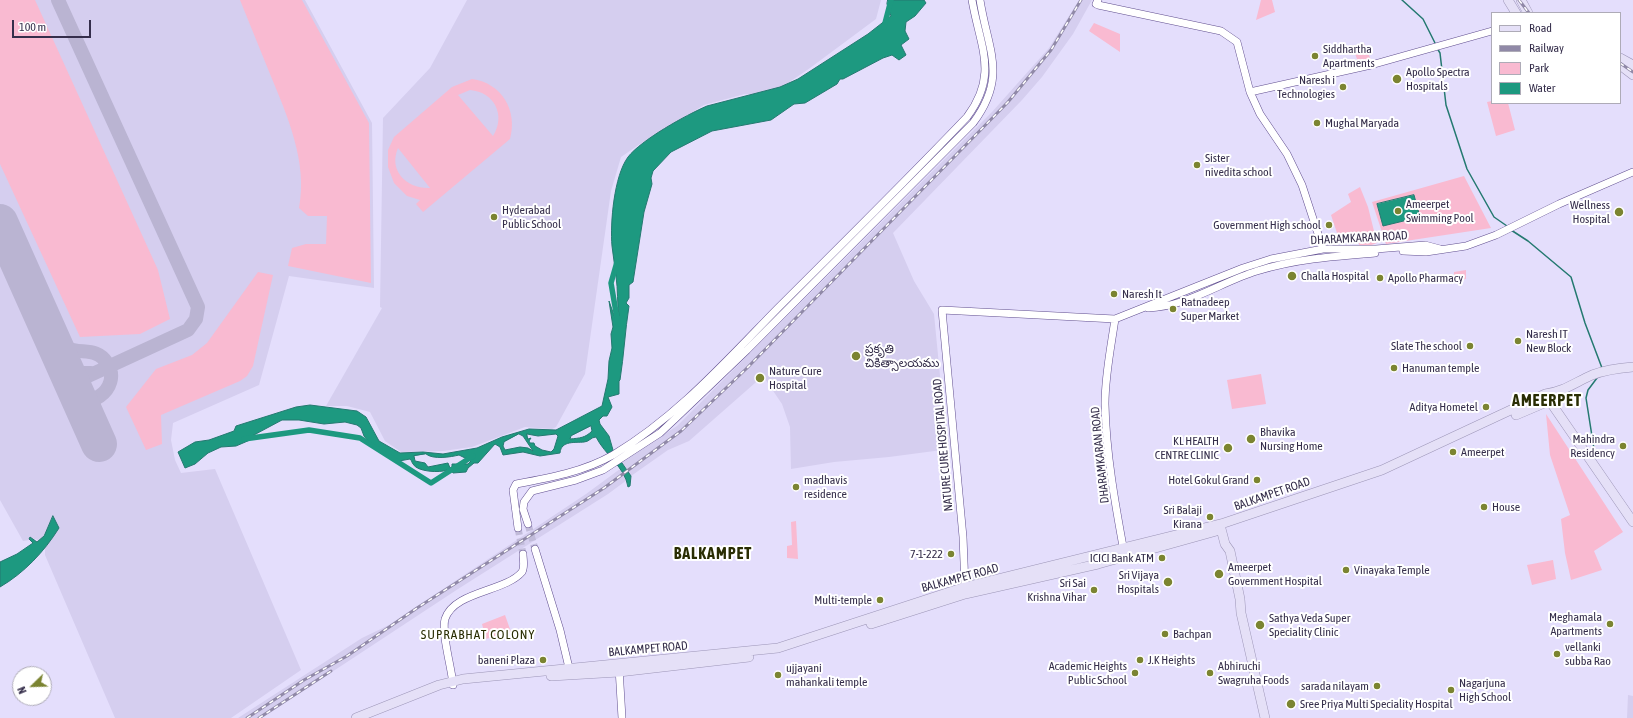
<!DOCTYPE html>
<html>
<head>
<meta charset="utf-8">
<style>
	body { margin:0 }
	#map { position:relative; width:1633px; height:718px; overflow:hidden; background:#e4defc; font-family:"Asap Condensed",sans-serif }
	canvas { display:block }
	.legend { position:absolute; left:1491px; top:12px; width:130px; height:92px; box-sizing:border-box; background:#fff; border:1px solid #aeabb7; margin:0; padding:5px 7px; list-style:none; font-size:12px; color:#352e4b }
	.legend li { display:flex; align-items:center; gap:8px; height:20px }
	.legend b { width:20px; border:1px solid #aeabb7 }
	.north { position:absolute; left:12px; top:666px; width:40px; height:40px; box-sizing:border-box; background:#fff; border:1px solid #aeabb7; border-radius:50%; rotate:247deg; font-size:11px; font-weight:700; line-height:16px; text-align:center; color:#352e4b }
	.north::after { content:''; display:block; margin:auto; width:14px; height:18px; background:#7b8431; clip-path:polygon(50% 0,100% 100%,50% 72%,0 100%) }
	.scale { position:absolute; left:12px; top:20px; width:79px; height:18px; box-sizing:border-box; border:2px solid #352e4b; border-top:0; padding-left:5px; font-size:12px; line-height:14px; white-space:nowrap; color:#352e4b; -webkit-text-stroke:3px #fff; paint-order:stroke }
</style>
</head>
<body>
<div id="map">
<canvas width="1633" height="718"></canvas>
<ul class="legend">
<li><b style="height:5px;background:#e5e0f7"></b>Road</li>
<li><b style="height:5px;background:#9089a7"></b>Railway</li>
<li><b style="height:11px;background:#f9bad1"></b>Park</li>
<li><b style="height:11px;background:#1d9980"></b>Water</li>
</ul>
<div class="north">N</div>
<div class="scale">100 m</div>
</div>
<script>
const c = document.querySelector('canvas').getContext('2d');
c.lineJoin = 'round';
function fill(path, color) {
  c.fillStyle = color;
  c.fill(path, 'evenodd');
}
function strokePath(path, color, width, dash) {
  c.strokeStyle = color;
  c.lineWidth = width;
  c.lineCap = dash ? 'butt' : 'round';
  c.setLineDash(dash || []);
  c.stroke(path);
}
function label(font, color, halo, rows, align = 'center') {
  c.font = font + ' "Asap Condensed","Noto Sans Telugu",sans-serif';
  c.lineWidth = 4;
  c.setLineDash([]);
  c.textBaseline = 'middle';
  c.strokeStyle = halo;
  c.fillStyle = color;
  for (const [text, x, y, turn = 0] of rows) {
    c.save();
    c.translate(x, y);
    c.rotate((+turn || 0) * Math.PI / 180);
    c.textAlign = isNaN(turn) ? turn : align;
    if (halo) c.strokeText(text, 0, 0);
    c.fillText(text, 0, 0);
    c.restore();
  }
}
fill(new Path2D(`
	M0,0H305L372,123L374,288L289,276L259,385L173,423L171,440L175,460L181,473L215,469L301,670L231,718H115L45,555V550L36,539L23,541L0,500Z
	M467,0H881L876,19L810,68L769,96L745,94L704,105L640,144L621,157L611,191L585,374L556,427L552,429L525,427L472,447L443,451L401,452L385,441L370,412L347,406H326L382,308L380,307L383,118L430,68Z
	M1079,0H1092L1073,34L1042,77L1022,100L893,233L914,281L934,314L941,386L942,450L889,457L834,462L791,469L790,427L782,404L763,376L689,441L668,450L631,476L621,462L677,426L992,112L1049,48Z
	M620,469L627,480L608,494L458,589L262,718H238L362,638L389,625L586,494Z
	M1628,695L1633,696V718H1627Z`), '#d5ceef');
fill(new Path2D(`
	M0,0H35L158,270L170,319L140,334L80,337L0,164Z
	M240,0H302L369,123L371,283L288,266L292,248L306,244H326L327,216H308L299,208C308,162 287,115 270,74C260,49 250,25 240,0Z
	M1261,0H1272L1275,12L1256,20Z
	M1094,23L1120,34V52L1089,31Z
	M1364,43L1371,60L1359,64L1352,46Z
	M472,79C502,83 518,111 510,139L423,212L416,204L420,200L407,196L394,183L388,167V150L394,137L452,87ZM470,90C495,92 506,116 493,136L458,95ZM398,148L430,188C407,189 388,171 398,148Z
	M1492,101V103H1508L1515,130L1496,136L1487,102Z
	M1464,176L1491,228L1386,244L1372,202Z
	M1360,187L1368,207L1377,243L1360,249L1357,234L1337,233L1331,215L1351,202L1348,194Z
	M1466,270V279L1454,280V272Z
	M258,272L273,275L253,366L247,376L240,381L161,415L162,444L146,450L126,407L156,369L192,355L207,343Z
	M1261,374L1266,404L1232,409L1227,380Z
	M1546,414L1623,532L1594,551L1602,570L1571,580L1565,553L1561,519L1570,515L1550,455Z
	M796,521L798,559L787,558V546L792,545L791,522Z
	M1553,560L1556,579L1532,585L1527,565Z
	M505,615L511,632L486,639L482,624Z`), '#f9bad1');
const water = new Path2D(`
	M888,0H924L926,3L915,16L906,22L905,31L909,39L901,45L906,55L899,60L892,55L883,58L843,79H840L837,84L805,103L794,104L771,120L712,131L671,152L653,171L651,178L652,184L644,212L633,282L629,285V298L626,303L629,306C625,331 624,355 620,380L619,381V394L608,397L612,407L607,416H603L599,420L600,424L609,436L613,450L631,476L630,486L628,487C625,467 605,455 596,437C591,437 589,442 584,442C576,443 561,440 560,453L540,456L523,452L503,455L500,447L495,444L478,463H474L468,468L466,472L453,473L451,470L449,473L447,470C440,473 417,472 413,464C412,463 412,461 410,459L399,461L368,441L364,436L361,428L357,425L345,422L324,424L299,420H282L252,436L250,440L236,446L221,447L208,453L195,464L185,468L178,452L195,442L209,440L234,431L236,426L296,407L310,405L357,411L366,417L379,441L400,453L423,452L443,454L477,448L502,437L529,429L556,430L602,406L608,379L609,361L612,348L611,334L613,327L609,301L615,318L619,316C617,303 618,290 616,276C615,266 613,256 612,246C610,223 614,176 628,157C641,140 686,115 707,106L780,87L798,79L868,34L891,16L887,4ZM591,426L592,431C585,438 580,438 570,439L571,436ZM519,434L523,436L533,451L528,448L520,447L505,450L503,446L504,442ZM527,434L538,436L556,434L558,436L554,449L551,452L542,450L535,446L534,443H530L529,441L531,438L528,439ZM426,454C433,460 451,457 459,455L471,461L468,464H452V467L450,468L448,463L428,467L425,463L415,461L414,456Z
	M1414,195L1420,217L1383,226L1377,204Z
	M53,516L59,528C44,552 24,573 0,587V562L17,554L33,543L29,539L30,537L37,542L44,536Z`);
fill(water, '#1d9980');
strokePath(water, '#247970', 1);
strokePath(new Path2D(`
	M1402,0L1423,19L1436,45
	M1437,48L1440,53L1446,105L1467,169L1494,217L1507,226
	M1511,230L1528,241L1571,277L1585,323L1602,368
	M1597,378L1588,390L1586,398L1594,449L1599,457`), '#247970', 1.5);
strokePath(new Path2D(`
	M884,27L891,0
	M617,262L611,283L618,324
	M244,439L309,430L360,438L431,483L473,456`), '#1d9980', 5.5);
strokePath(new Path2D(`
	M58,0L198,307L196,319L188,330L86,377L80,387L79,400
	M50,334C70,363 93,341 107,363C124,389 84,416 66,391C58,379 55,352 51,337
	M63,364L75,373H91`), '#bab4d2', 14);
strokePath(new Path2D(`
	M0,222L99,444`), '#bab4d2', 36);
strokePath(new Path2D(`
	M528,524L535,549
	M518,528L523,554`), '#c1bbd9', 7, [7, 3.5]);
const minor = new Path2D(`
	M1098,0L1096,4L1098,5L1221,31L1237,42L1250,92L1260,114L1287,154L1302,185L1323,249
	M1250,92L1371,65L1492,31
	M1403,251L1426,252L1466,246L1496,235L1559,204L1633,172
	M1148,308C1186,307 1221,282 1257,271C1295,259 1336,256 1375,253
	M528,524L523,509L524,502L532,491L576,480L603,470L660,433L677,417L747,350L973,123C1008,76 988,51 980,0
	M518,528L513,490L516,484C549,478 583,472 613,455C677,417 726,361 778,308C841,245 905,182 967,117C999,74 980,47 972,0
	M535,549L560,630L570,672
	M1124,552C1115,503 1106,453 1105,404C1105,375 1111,347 1115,319L1243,268L1271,259L1323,249H1376L1425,245L1440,249
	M965,587L963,537L942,310L1115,319
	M619,668L622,718
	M453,685C452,669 441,633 445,619C454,591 505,592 522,572C525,567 523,559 523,554`);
const major = new Path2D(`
	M1508,0L1516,13
	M1521,0L1528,13
	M1620,58L1633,65
	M1620,65L1633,75
	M1547,397L1633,522
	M1516,415L1549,401L1554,393
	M1220,525L1225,544L1230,551L1240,599L1241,613L1265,718
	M871,624L965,594L1098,564L1220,530
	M551,676L619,672L749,657
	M356,718L439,685L463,679L778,648L965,587L1224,523L1382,470L1545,394C1563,392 1576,382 1592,375C1605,370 1620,368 1633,367`);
strokePath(minor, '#604e8f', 8);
strokePath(major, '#9c95b7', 10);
strokePath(minor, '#fff', 7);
strokePath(major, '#e5e0f7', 9);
const rail = new Path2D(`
	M1519,0L1529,13
	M1620,63L1633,72
	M247,718L304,680L347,656L417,608L604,488L681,431L746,369L1008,102L1051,50L1081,0
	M259,718L331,671`);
strokePath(rail, '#9089a7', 3);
strokePath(rail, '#fff', 1.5, [4.5]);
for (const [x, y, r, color] of [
	[1315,56,4,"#7b8431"],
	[1397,79,5,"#7b8431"],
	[1343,87,4,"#7b8431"],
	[1317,123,4,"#7b8431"],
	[1197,165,4,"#7b8431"],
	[1398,211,4,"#7b8431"],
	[1619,212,5,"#7b8431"],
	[494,217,4,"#7b8431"],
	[1329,225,4,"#7b8431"],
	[1292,276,5,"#7b8431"],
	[1380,278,4,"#7b8431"],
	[1114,294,4,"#7b8431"],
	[1173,309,4,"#7b8431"],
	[1518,341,4,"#7b8431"],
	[1470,346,4,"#7b8431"],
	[856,356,5,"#7b8431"],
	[1394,368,4,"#7b8431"],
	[760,378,5,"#7b8431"],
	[1486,407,4,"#7b8431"],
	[1251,439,5,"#7b8431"],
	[1623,446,4,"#7b8431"],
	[1228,448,5,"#7b8431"],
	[1453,452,4,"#7b8431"],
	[1257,480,4,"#7b8431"],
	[796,487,4,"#7b8431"],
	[1484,507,4,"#7b8431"],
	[1210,517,4,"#7b8431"],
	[951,554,4,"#7b8431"],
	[1162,558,4,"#7b8431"],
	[1346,570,4,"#7b8431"],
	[1219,574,5,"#7b8431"],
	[1168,582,5,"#7b8431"],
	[1094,590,4,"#7b8431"],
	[880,600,4,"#7b8431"],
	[1610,624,4,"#7b8431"],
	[1260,625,5,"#7b8431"],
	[1165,634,4,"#7b8431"],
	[1557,654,4,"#7b8431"],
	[543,660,4,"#7b8431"],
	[1140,660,4,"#7b8431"],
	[1135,673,4,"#7b8431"],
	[1210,673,4,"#7b8431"],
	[778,675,4,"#7b8431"],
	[1377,686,4,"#7b8431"],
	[1451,690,4,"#7b8431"],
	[1291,704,5,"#7b8431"]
]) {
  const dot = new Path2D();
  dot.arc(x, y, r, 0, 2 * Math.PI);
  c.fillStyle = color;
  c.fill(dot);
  strokePath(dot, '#fff', 1.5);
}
label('12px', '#352e4b', '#fff', [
	["Siddhartha",1323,49],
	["Apartments",1323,63],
	["Apollo Spectra",1406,72],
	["Hospitals",1406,86],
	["Naresh i",1335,80,"right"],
	["Technologies",1335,94,"right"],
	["Mughal Maryada",1325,123],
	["Sister",1205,158],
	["nivedita school",1205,172],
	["Ameerpet",1406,204],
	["Swimming Pool",1406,218],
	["Wellness",1610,205,"right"],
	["Hospital",1610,219,"right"],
	["Hyderabad",502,210],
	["Public School",502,224],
	["Government High school",1321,225,"right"],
	["Challa Hospital",1301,276],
	["Apollo Pharmacy",1388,278],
	["Naresh It",1122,294],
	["Ratnadeep",1181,302],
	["Super Market",1181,316],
	["Naresh IT",1526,334],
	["New Block",1526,348],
	["Slate The school",1462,346,"right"],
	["ప్రకృతి",865,349],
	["చికిత్సాలయము",865,363],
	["Hanuman temple",1402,368],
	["Nature Cure",769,371],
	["Hospital",769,385],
	["Aditya Hometel",1478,407,"right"],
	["Bhavika",1260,432],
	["Nursing Home",1260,446],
	["Mahindra",1615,439,"right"],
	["Residency",1615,453,"right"],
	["KL HEALTH",1219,441,"right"],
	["CENTRE CLINIC",1219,455,"right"],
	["Ameerpet",1461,452],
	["madhavis",804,480],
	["residence",804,494],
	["Hotel Gokul Grand",1249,480,"right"],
	["House",1492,507],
	["Sri Balaji",1202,510,"right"],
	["Kirana",1202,524,"right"],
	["7-1-222",943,554,"right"],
	["ICICI Bank ATM",1154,558,"right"],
	["Ameerpet",1228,567],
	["Government Hospital",1228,581],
	["Vinayaka Temple",1354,570],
	["Sri Vijaya",1159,575,"right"],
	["Hospitals",1159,589,"right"],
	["Sri Sai",1086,583,"right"],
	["Krishna Vihar",1086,597,"right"],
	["Multi-temple",872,600,"right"],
	["Meghamala",1602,617,"right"],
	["Apartments",1602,631,"right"],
	["Sathya Veda Super",1269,618],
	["Speciality Clinic",1269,632],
	["Bachpan",1173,634],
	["vellanki",1565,647],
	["subba Rao",1565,661],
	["baneni Plaza",535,660,"right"],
	["J.K Heights",1148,660],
	["Academic Heights",1127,666,"right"],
	["Public School",1127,680,"right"],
	["Abhiruchi",1218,666],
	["Swagruha Foods",1218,680],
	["ujjayani",786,668],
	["mahankali temple",786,682],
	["Nagarjuna",1459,683],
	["High School",1459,697],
	["sarada nilayam",1369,686,"right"],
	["Sree Priya Multi Speciality Hospital",1300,704]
], 'left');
label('12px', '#352e4b', '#fff', [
	["DHARAMKARAN ROAD",1359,238,-3],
	["NATURE CURE HOSPITAL ROAD",943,445,-95],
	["DHARAMKARAN ROAD",1100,455,-96],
	["BALKAMPET ROAD",1272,494,-19],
	["BALKAMPET ROAD",960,578,-15],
	["BALKAMPET ROAD",648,649,-5]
]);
c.letterSpacing = '1px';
label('13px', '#292d03', '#fff', [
	["SUPRABHAT COLONY",478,635]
]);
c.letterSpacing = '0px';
c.letterSpacing = '1px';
label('bold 16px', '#292d03', '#fff', [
	["AMEERPET",1547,401],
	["BALKAMPET",713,554]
]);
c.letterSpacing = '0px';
</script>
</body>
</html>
